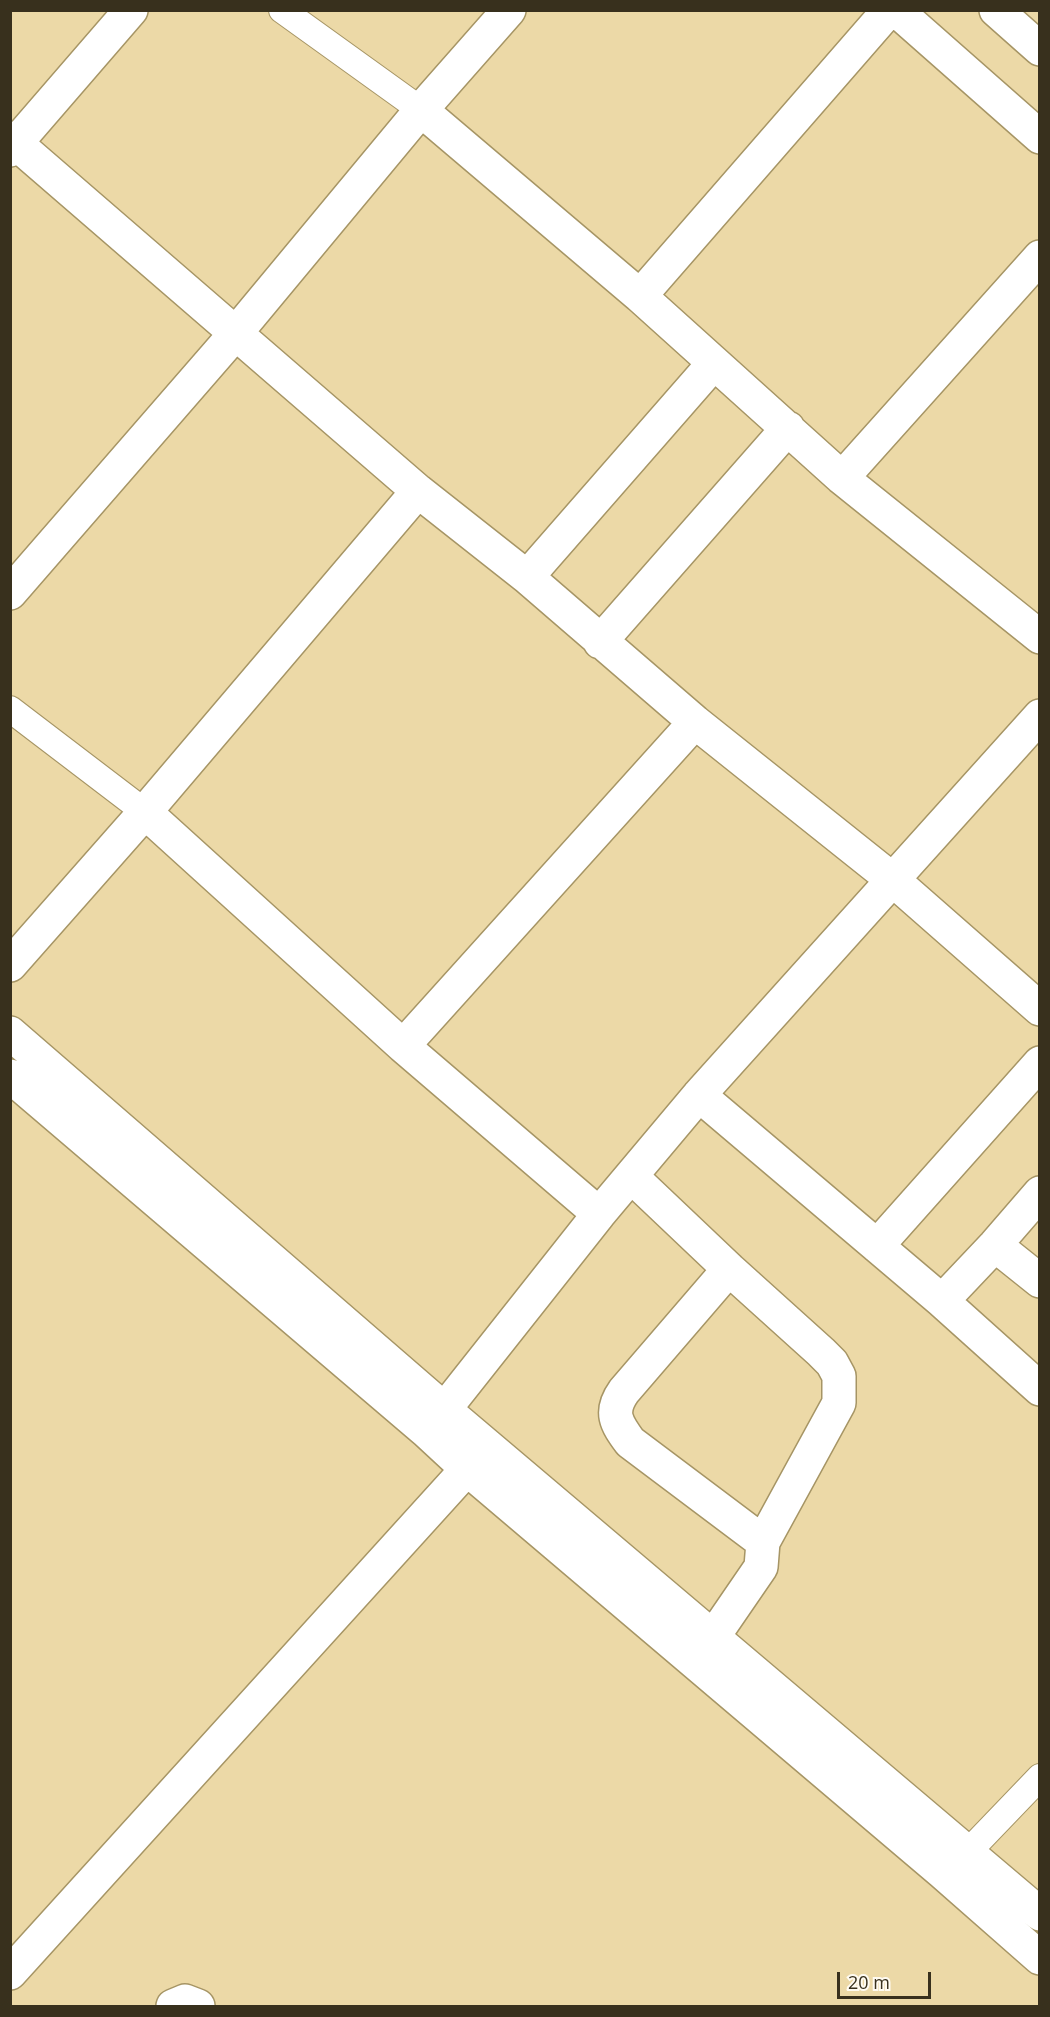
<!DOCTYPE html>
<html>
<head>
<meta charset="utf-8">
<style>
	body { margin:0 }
	#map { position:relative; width:1050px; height:2017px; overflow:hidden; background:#ecd9a7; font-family:"Open Sans",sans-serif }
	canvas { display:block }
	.frame { position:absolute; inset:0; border:12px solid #38301d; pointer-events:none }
	.scale { position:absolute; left:837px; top:1972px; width:94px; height:27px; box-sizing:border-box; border:3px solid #38301d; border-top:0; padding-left:8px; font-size:18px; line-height:21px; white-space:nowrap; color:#38301d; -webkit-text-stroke:4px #fffbf1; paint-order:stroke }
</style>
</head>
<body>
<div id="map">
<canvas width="1050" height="2017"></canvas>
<div class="frame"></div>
<div class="scale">20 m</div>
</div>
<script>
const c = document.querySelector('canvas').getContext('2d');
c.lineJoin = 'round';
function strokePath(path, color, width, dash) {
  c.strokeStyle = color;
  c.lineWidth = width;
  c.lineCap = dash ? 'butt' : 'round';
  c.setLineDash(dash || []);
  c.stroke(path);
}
const pedestrian = new Path2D(`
	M282,10L421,110
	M10,709L145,812
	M967,1853L1040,1777`);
const minor = new Path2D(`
	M896,10L1040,137
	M421,110L640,296L842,478L1040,637
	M10,138L418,491L527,577L695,722L893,880L1040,1009
	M10,150L131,10
	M640,296L889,10
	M842,478L1040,257
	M527,577L714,363
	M10,593L235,334L421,110L509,10
	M600,642L788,428
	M145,812L403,1046L599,1214
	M10,965L145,812L418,491
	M10,1033L445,1410L1040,1914
	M403,1046L695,722
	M10,1076L426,1431L467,1469L942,1872L1040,1958
	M699,1095L942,1301L1040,1389
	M631,1176L729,1269L821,1352L832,1363L839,1376V1403L763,1542L761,1567L713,1637L699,1654
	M995,1245L1040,1281
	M877,1246L1040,1063
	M729,1269L624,1391C609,1412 616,1423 630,1442L763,1542
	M942,1301L995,1245L1040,1193
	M432,1425L599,1214L699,1095L1040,716
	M10,1973L467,1469
	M173,2006L185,2001L198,2006`);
const secondary = new Path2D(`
	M996,10L1040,49`);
strokePath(pedestrian, '#a69565', 28);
strokePath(minor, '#a69565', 36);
strokePath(secondary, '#a69565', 36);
strokePath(pedestrian, '#fff', 26);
strokePath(minor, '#fff', 33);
strokePath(secondary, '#fff', 33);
</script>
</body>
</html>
